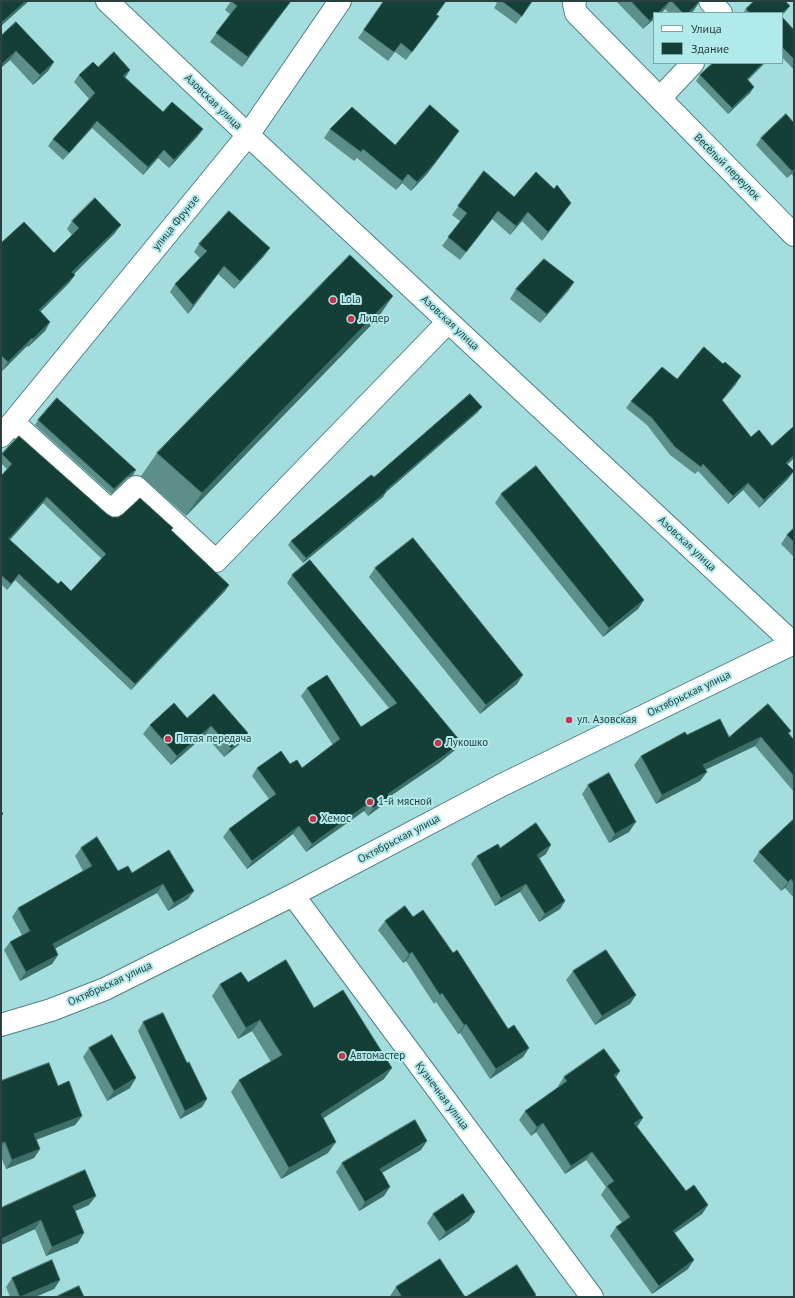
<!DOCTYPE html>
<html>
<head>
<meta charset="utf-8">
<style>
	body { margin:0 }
	#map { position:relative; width:795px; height:1298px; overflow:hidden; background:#a4ddde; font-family:"PT Sans",sans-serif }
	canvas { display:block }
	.frame { position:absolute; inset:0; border:2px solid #2a4142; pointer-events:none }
	.legend { position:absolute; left:653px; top:12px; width:130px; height:52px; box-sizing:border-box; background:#b1eaeb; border:1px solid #7ba6a7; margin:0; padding:5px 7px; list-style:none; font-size:12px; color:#2a4142 }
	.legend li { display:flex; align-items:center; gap:8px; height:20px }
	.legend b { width:20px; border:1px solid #7ba6a7 }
</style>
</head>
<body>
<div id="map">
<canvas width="795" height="1298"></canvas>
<div class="frame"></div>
<ul class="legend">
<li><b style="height:5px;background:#fff"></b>Улица</li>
<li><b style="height:11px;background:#133f36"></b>Здание</li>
</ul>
</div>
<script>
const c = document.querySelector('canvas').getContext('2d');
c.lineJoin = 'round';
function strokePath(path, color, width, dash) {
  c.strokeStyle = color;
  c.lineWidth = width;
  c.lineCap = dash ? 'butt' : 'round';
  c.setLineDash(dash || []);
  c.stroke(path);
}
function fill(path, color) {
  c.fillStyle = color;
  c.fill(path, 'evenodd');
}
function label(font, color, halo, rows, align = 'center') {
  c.font = font + ' "PT Sans",sans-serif';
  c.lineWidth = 4;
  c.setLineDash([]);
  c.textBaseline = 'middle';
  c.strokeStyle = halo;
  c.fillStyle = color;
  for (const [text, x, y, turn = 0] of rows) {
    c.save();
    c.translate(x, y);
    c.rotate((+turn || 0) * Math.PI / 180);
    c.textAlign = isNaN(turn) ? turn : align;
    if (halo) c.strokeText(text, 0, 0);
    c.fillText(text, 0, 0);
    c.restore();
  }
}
const minor = new Path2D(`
	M107,1L248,135L794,644
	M575,1L574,4L576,13L794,235
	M710,1L721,13
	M660,98L693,63
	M13,422L111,511L136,487L216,561L448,322
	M1,436L13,422L248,135L340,1
	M293,895L592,1297
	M1,1025L51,1010L105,989L293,895L502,785L794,643`);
strokePath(minor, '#4d8384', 24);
strokePath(minor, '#fff', 22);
fill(new Path2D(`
	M231,1H291L242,67L210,42L230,14L225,10Z
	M384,1L437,15L433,25L406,60L395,52L388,61L358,38Z
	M494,1H533L516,24L494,8L497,3Z
	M616,1H700L694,10L691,13H669L665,9L661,13H654V19L643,29Z
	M790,6L785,12L782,13H743L746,9Z
	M782,17L794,30V70L782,57Z
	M1,36L54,62L48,71L33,85L10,60Z
	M98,67L125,77L163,112L203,129L197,137L169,168L158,158L143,175L92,128L63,160L48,146L53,139L89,99L74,82L79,75Z
	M700,75L748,80L754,87L750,93L728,114L696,81Z
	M794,123V177L791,174L787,178L756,145L761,138Z
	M330,129L395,145L453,140L427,174L411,191L402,183L396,190L357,158L354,161L324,138Z
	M484,171L514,197L565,211L542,241L522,221L510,235L492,219L460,260L442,246L460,221L452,215Z
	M72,221L115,233L74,274L75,275L69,283L40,312L50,322L45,331L28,347L27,346L2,371L1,370V243L54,253L72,235L67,229Z
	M199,244L264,256L234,289L218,274L188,314L170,292L175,284L200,258L194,252Z
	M574,282L568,291L540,323L510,299L516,289Z
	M377,319L186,516L141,476L157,453Z
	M736,384L722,400L751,437L772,446L794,426V458L787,464L794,471L788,479L759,508L743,490L728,504L698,471L695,474L670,455L647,425L626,408L631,401Z
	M478,412L386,492L383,497L303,563L288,545L291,541L374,477Z
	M38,420L133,475L127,478L111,494L35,425Z
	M2,454L112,517L171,530L229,585L225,591L131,690L15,580L7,590L1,584V476L7,469L1,463ZM43,503L102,559L71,591L58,584L10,540Z
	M501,494L644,600L638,609L603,637L495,503Z
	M794,528V557L781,544L787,535Z
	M375,568L517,684L480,714L369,577Z
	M292,575L461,742L455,750L439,763L389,797L384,804L368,816L364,811L306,852L293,834L247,869L223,837L229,829L269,799L252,776L257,768L290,764L302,768L333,745L301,696L307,688L361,727L389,708L287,583Z
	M214,694L242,742L224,757L205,735L171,765L143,734L150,725L187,718Z
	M791,731L789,734L794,740V792L755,746L705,770L707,772L700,781L656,804L634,765L641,756L687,735L729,737Z
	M588,785L629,832L609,843L582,794Z
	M794,819V898L785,888L781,891L753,861L759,852Z
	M81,848L118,871L132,873L169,850L188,899L168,911L157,893L55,948L58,955L52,964L20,981L4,950L10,942L22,935L12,917L18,908L83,871L75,856Z
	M500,848L546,854L539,858L565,901L560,909L539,922L520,892L495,906L471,864L477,856Z
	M413,917L508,1029L529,1048L523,1057L490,1079L460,1033L458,1034L436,1002L434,1004L406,961L403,963L378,930L385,921Z
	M573,971L636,995L630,1004L595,1025L566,980Z
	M248,982L314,1008L384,1079L323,1118L328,1153L281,1179L231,1092L239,1080L271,1062L252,1031L238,1039L212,996L220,984Z
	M143,1022L187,1063L207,1099L202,1107L180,1119L138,1031Z
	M89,1048L130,1088L107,1101L83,1057Z
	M620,1071L616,1077L637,1127L686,1191L708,1205L702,1214L675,1233L688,1269L652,1294L610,1236L616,1227L622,1223L601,1195L606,1187L586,1160L565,1174L536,1132L531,1136L519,1120L525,1111L559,1087L558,1086L564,1077Z
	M1,1081L58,1086L82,1116L75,1125L36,1139L40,1149L34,1158L6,1169L1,1157Z
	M421,1150L382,1173L384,1196L359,1211L336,1172L342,1163Z
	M89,1205L75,1211L84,1233L78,1243L46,1256L35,1229L1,1245V1208Z
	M475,1212L469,1221L439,1241L427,1223L433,1214Z
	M12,1278L60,1280L54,1289L35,1297H10L6,1287Z
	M396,1287L465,1297H390V1296Z`), '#5c8e8a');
fill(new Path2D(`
	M26,1H29L1,26V23Z
	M291,1L242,67L248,57Z
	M670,1L665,9L661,13H658Z
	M700,1L694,10L691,13H688Z
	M790,6L785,12L782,15V13Z
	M654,16V19L643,29L650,21Z
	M16,51L10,60L1,68V65Z
	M54,62L48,71L33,85L40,75Z
	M763,63H765L743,85L747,79Z
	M130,70L125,78L123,76Z
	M754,87L750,93L728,114L732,108Z
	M97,121L92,128L63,160L69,153Z
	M203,129L197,137L169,168L174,160Z
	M459,131L427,174L411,191L417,182Z
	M164,150L158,158L143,175L148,167Z
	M794,169L791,174L787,178L792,171Z
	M408,174L402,183L396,190L402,181Z
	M571,203L565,211L542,241L548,232Z
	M498,211L492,219L460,260L466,252Z
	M528,212L522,221L510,235L516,226Z
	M121,225L115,233L67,281L72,272Z
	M270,248L264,256L234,289L240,281Z
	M224,266L188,314L193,305Z
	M75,275L69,283L33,319L39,310Z
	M574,282L568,291L540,323L547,314Z
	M393,296L377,319L186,516L202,493Z
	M50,322L45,331L28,347L33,339Z
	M32,338L27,346L2,371L8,362Z
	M741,376L736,384L716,408L722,400Z
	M482,407L478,412L384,494L386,492L383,497L303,563L306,558L385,491Z
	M794,455V458L781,471L786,463Z
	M136,470L133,475L127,478L111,494L114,489L131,473Z
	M794,471L788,479L759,508L764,500Z
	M748,483L743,490L728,504L733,496Z
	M47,497L43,503L5,545L9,539Z
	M19,574L15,580L7,590L11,584Z
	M229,585L225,591L131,690L135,684Z
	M644,600L638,609L603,637L609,628Z
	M523,675L517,684L480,714L486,705Z
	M211,726L205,735L171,765L177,756Z
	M248,733L242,742L224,757L231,748Z
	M761,737L755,746L696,774L703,765Z
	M461,742L455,750L439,763L389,797L384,804L368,816L373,808L388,794Z
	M707,772L700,781L656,804L662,795Z
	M369,803L364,811L306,852L312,844Z
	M636,822L629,832L609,843L615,834Z
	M299,826L293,834L247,869L252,861Z
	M551,845L546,854L531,864L537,855Z
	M791,879L785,888L781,891L788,882Z
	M163,884L157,893L47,953L53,944Z
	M526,884L520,892L495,906L501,898Z
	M194,891L188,899L168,911L174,903Z
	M565,901L560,909L539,922L545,914Z
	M412,952L406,961L403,963L409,954Z
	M58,955L52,964L20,981L26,972Z
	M636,995L630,1004L595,1025L602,1016Z
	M260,1020L252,1031L238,1039L246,1028Z
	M466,1024L460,1033L458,1034L464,1025Z
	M529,1048L523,1057L490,1079L496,1069Z
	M392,1068L384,1079L313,1125L321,1114Z
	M620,1071L614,1080V1075Z
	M136,1078L130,1088L107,1101L114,1091Z
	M207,1099L202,1107L180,1119L185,1111Z
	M82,1116L75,1125L28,1143L34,1134Z
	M643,1118L637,1127L634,1123Z
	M543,1123L536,1132L531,1136L537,1127Z
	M427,1141L421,1150L373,1178L380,1169Z
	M5,1142L1,1147V1143Z
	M336,1142L328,1153L281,1179L289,1168Z
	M40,1149L34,1158L6,1169L12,1160Z
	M592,1152L586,1160L565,1174L571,1166Z
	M390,1187L384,1196L359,1211L365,1202Z
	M96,1196L89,1205L66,1215L73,1206Z
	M708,1205L702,1214L666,1239L673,1231Z
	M475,1212L469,1221L439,1241L446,1232Z
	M41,1220L35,1229L1,1245V1239Z
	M84,1233L78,1243L46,1256L52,1247Z
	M694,1260L688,1269L652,1294L659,1286Z
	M60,1280L54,1289L35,1297H20Z`), '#3e6e68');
const building = new Path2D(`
	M1,1H26L1,23Z
	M231,1H291L248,57L216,33L237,6Z
	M384,1H446L436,15L439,16L412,52L401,43L394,52L364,30Z
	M502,1H532L522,16Z
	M631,1H670L658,13H654V16L650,21Z
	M672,1H700L688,13H683Z
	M754,1H785L790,6L782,13H750L746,9Z
	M782,17L794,30V59L782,47Z
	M16,22L54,62L40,75L16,51L1,65V36Z
	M114,52L130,70L123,76L163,112L172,102L203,129L174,160L164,150L148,167L97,121L69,153L53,139L95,93L79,75L93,62L98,67Z
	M713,63H763L747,79L754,87L732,108L700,75Z
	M430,105L459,131L433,165L417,182L408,174L402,181L363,149L361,152L330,129L352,107L395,145Z
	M786,114L794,123V169L792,171L761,138Z
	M484,171L514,197L536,172L554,189L557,185L571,203L548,232L528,212L516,226L498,211L466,252L448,237L467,213L458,206Z
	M95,198L121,225L72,272L75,275L39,310L50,322L33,339L32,338L8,362L1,355V243L24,222L54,253L79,228L72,221Z
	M229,211L270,248L240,281L224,266L193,305L175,284L207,251L199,244Z
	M350,255L393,296L202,493L157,453Z
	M544,259L574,282L547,314L516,289Z
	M704,347L723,364L725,362L741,376L722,400L751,437L759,430L772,446L794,426V455L786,463L794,471L764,500L748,483L733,496L703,464L701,467L675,447L652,418L631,401L662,367L677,379Z
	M470,394L482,407L385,491L386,492L306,558L291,541L371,475L374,477Z
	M57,398L136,470L131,473L114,489L38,420Z
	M19,436L107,514L112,517H118L123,514L140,498L173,528L171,530L229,585L135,684L19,574L11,584L1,575V476L12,464L2,454ZM47,497L106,554L71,591L61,581L58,584L9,539Z
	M536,466L644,600L609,628L501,494Z
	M794,528V542L787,535Z
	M413,538L523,675L486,705L375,568Z
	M310,560L461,742L445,755L388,794L390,796L373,808L369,803L312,844L299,826L252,861L229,829L276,794L257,768L281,751L290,764L297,760L302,768L340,739L307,688L327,675L361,727L397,703L292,575Z
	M214,694L248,733L231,748L211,726L177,756L150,725L174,703L187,718Z
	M768,704L791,731L788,733L794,740V776L761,737L703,765L707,772L662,795L641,756L685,732L687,735L720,719L729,737Z
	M609,773L636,822L615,834L588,785Z
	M1,811L3,814L1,816Z
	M794,819V883L791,879L788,882L759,852Z
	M536,823L551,845L537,855L565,901L545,914L526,884L501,898L477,856L498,844L500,848Z
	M97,837L118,871L128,866L132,873L169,850L194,891L174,903L163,884L53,944L58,955L26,972L10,942L30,931L18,908L92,866L81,848Z
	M405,906L413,917L423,910L453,953L457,950L508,1029L514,1025L529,1048L496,1069L466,1024L464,1025L442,993L440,995L412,952L409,954L385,921Z
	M606,950L636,995L602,1016L573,971Z
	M286,960L314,1008L343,990L392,1068L321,1114L336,1142L289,1168L239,1080L282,1055L260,1020L246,1028L220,984L241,972L248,982Z
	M163,1013L187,1063L189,1062L207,1099L185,1111L143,1022Z
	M112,1035L136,1078L114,1091L89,1048Z
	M604,1049L620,1071L614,1075L643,1118L634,1123L686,1191L694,1185L708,1205L673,1231L694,1260L659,1286L616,1227L630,1217L607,1186L614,1181L592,1152L571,1166L543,1123L537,1127L525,1111L567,1081L564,1077Z
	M49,1063L58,1086L69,1081L82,1116L34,1134L40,1149L12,1160L5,1142L1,1143V1081Z
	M415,1120L427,1141L380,1169L390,1187L365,1202L342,1163Z
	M85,1170L96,1196L73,1206L84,1233L52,1247L41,1220L1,1239V1208Z
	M463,1194L475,1212L446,1232L433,1214Z
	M440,1259L465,1297H402L396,1287Z
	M52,1260L60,1280L20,1297L12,1278Z
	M517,1265L536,1295L533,1297H466Z
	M79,1286L84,1297H59L58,1296Z`);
fill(building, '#133f36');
strokePath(building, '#3e6e68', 1);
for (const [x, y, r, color] of [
	[333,300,4,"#c4344a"],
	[351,319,4,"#c4344a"],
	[569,720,4,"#c4344a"],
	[168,739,4,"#c4344a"],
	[438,743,4,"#c4344a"],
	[370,802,4,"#c4344a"],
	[313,819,4,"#c4344a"],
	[342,1056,4,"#c4344a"]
]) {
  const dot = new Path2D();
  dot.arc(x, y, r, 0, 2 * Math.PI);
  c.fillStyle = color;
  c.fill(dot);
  strokePath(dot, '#b1eaeb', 1.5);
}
label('11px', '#2a4142', '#b1eaeb', [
	["Азовская улица",213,102,44],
	["Весёлый переулок",727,167,45],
	["улица Фрунзе",176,223,-51],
	["Азовская улица",450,323,43],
	["Азовская улица",687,544,43],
	["Октябрьская улица",689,694,-26],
	["Октябрьская улица",399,839,-28],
	["Октябрьская улица",110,984,-25],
	["Кузнечная улица",442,1096,53]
]);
label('11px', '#2a4142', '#b1eaeb', [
	["Lola",341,300],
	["Лидер",359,319],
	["ул. Азовская",577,720],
	["Пятая передача",176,739],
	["Лукошко",446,743],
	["1-й мясной",378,802],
	["Хемос",321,819],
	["Автомастер",350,1056]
], 'left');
</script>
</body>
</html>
